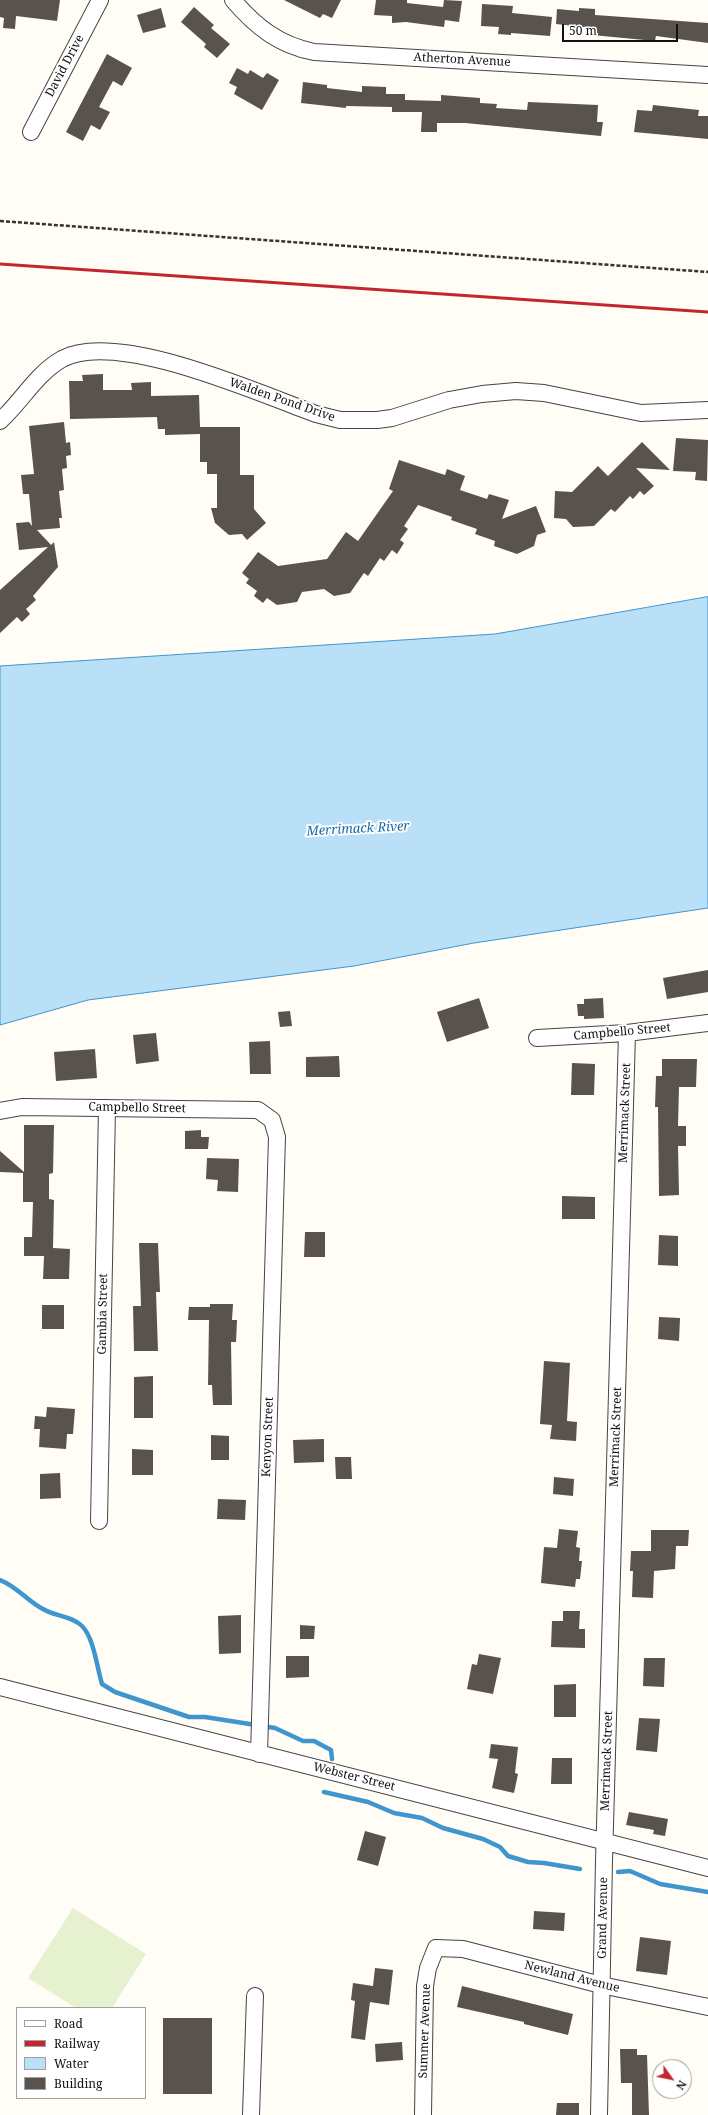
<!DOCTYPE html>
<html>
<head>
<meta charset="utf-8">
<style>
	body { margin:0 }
	#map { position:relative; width:708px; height:2115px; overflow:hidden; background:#fffdf5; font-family:"Noto Serif",serif }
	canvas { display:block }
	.legend { position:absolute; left:16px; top:2007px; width:130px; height:92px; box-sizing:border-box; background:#fff; border:1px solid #a0a0a0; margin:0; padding:5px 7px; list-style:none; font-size:12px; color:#111 }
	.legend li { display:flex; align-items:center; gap:8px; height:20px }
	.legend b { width:20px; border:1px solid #a0a0a0 }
	.north { position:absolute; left:652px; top:2059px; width:40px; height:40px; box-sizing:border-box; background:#fff; border:1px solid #a0a0a0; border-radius:50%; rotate:123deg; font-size:11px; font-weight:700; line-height:16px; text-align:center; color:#111 }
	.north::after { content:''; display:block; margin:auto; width:14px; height:18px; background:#c4262e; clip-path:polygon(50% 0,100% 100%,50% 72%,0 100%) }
	.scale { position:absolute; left:562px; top:24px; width:116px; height:18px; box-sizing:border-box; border:2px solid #111; border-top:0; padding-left:5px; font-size:12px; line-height:14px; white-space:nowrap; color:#111; -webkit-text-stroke:3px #fff; paint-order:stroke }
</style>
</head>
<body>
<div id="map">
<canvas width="708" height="2115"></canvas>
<ul class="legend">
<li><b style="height:5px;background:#fff"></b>Road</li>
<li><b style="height:5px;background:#c4262e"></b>Railway</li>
<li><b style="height:11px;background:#b9e0f7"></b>Water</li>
<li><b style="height:11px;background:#5a524d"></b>Building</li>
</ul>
<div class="north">N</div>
<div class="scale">50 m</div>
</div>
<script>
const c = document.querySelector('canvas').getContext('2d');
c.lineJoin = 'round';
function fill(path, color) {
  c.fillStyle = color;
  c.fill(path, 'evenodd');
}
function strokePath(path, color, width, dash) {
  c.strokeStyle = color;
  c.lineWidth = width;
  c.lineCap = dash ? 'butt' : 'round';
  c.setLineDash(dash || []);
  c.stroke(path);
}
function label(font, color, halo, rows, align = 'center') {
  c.font = font + ' "Noto Serif",serif';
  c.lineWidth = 4;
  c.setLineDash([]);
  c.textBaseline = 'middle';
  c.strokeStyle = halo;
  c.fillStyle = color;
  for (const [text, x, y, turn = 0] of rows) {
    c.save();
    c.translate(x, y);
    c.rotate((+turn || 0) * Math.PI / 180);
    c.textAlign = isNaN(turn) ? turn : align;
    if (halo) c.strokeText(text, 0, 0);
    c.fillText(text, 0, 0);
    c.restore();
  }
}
fill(new Path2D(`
	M73,1908L146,1954L112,2008H76L28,1978Z`), '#e6f2cf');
const water = new Path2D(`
	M708,597V908L474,943L354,966L88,1000L0,1025V666L495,634Z`);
fill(water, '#b9e0f7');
strokePath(water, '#3f96cf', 1);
strokePath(new Path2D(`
	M0,1580C18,1587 27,1601 43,1609C54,1616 72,1616 82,1626C94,1638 97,1668 102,1684L115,1692L189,1717H205L275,1728L303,1741H314L331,1750L332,1759
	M324,1792L368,1802L394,1813L422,1818L443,1828L483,1839L500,1847L508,1856L528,1862L544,1863L580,1869
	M618,1872L630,1871L660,1884L708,1892`), '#3f96cf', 4.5);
fill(new Path2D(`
	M0,0H60L57,21L16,16L15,29L3,28L4,18L0,17Z
	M284,0H341L332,18L323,14L320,18Z
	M376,0H407V3L443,7L444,0L462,1L459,22L445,20L444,27L406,22L392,23V16L374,15Z
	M482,4L513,6L512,13L552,17L550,36L511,33V35L498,34L499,27L481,26Z
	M194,7L214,25L211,28L230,44L217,58L204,47L206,44L181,22Z
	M161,8L166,27L143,33L137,15Z
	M579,8L595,9V15L708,23V43L656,36L655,41L592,35L593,28L556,24L557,9L579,11Z
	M107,54L132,68L122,86L113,81L99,107L110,112L100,130L91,125L83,141L66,132Z
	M237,68L248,74L250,70L263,78L267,73L279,80L262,110L234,94L237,87L229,83Z
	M303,82L327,85V88L362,92V86L386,87V94H405V100L441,101V95L480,98V103L497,104L496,108L527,110L528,102L598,105L597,122H603L601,136L465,123H437V132H421L422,112H392V107L346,106V108L301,103Z
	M653,105L699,110L698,116H708V139L634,132L637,110L652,111Z
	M103,374V390H132L131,383L151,382V396L199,395L200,427H240V475H254V509L266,523L247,540L242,534L229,535L215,523L211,508H217V474H207V462H200V434L165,435V429H158L157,417L70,419L69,381H83L82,375Z
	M64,422L66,443L70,442L71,455L66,456L67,468L62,469L64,490L59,491L62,518H59L60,528L37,530L51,545L54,542L58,567L33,596L36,600L26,609L30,614L22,622L17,617L0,633V590L48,547L19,550L16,523L29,522L32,526L29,494H23L21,475L34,474L29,426Z
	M676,438L708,440L707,481L695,480L696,472L673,471Z
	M642,442L670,470L636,468L654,486L644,495L640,491L633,499L630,496L615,512L611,509L594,526L573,527L566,519L554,518L555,491L572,492L598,466L608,476Z
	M399,460L445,475L447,469L465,476L460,490L487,499L489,494L509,500L502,519L536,506L546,532L537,535L534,546L517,554L494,546L495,541L475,534L477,529L451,520L452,517L418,505L404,526L408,529L400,540L404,543L397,554L392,550L384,561L380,558L368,576L364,573L350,593L334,596L324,589L302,592L297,602L277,605L267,598L263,603L254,596L257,591L246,583L249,579L242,573L258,552L278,566L327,559L346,532L358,541L393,491L389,489Z
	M708,970V992L667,999L663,978Z
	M479,998L489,1028L447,1042L437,1012Z
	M603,998L604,1018L584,1019V1016H578L577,1004H584V999Z
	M290,1011L292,1026L280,1027L278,1012Z
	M156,1033L159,1061L136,1064L133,1035Z
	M270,1041L271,1074H250L249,1042Z
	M95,1049L97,1078L56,1081L54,1052Z
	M339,1056L340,1077H306V1057Z
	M662,1059H697L696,1087H679L678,1126H686V1146H678L679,1195L659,1196L658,1107H655L656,1076H662Z
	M572,1063L595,1064L594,1095H571Z
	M24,1125H54L53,1173L49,1174V1199L54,1200L53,1248L70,1249L69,1279H43L44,1256H24V1237H32L33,1202H23V1173L0,1172V1151L24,1172Z
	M201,1130V1137H209L208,1149H185V1131Z
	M207,1158L239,1159L238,1192L217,1191L218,1180L206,1179Z
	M562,1196L595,1197V1219H562Z
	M305,1232H325V1257H304Z
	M659,1235L678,1236V1266L658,1265Z
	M139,1243H158L160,1292H156L158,1351H134L133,1306H141Z
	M210,1304H233L232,1320H237L236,1342H231L232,1405H213L212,1385H208L209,1320H188L189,1307H210Z
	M42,1305H64V1329H42Z
	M659,1317L680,1318L679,1341L658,1339Z
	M544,1361L570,1363L567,1421L577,1422L576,1441L550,1439L552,1425L540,1424Z
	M153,1376V1418H134V1377Z
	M47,1407L75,1409L73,1434H67L66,1449L39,1447L40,1429H34L35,1416L46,1417Z
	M211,1435L229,1436V1460H211Z
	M324,1439V1462L294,1463L293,1440Z
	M132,1449L153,1450V1475H132Z
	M335,1457H351L352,1479H336Z
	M60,1473L61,1498L40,1499V1474Z
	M554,1477L574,1479L573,1496L553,1494Z
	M218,1499L246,1500L245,1520L217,1519Z
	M559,1529L578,1531L576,1547L580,1548L579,1561H582L580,1579H576L575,1587L541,1583L544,1547L557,1548Z
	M651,1530H689L688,1546H676L675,1569L654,1571L653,1598L632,1597L633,1571H630L631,1551H651Z
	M563,1611H580L579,1629H585V1648L551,1647L552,1621H563Z
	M241,1615V1653L219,1654L218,1616Z
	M300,1625L315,1626L314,1639H300Z
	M479,1654L501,1658L493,1694L467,1689L472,1664L477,1665Z
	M286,1656H309V1677L286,1678Z
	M644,1658H665L664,1687L643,1686Z
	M576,1684V1717H554V1685Z
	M639,1718L660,1719L657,1752L636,1750Z
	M491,1744L518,1747L515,1773L518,1774L514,1793L492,1788L498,1759L489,1758Z
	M552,1758H572V1784H551Z
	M629,1812L668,1819L665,1836L653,1834L654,1830L626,1825Z
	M365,1831L386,1837L378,1866L357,1860Z
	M534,1911L565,1913L564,1931L533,1929Z
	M640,1937L671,1941L667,1975L636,1971Z
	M375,1968L393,1970L389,2005L370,2002L365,2040L351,2038L355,2001L351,2000L353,1983L373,1986Z
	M462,1986L573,2014L568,2035L524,2024V2022L457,2007Z
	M163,2018H212V2094H163Z
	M402,2042L403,2060L376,2062L375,2044Z
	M620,2049H637V2055H647L649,2115H632V2083H621Z
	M557,2103H579V2115H556Z`), '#5a524d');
const minor = new Path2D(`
	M233,0C256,27 279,45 314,52L708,75
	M31,132L100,0
	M0,421C22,401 36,374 62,359C117,329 260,394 316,414L340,420H377L392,418L449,400L482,394L516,391L544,393L641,413L708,410
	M537,1038L627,1033L708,1023
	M0,1111L22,1107L258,1110L272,1120L277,1137L259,1754
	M99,1521L107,1108
	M0,1687L708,1868
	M251,2115L255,1996
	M423,2115L425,1986L428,1968L436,1948L463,1949L601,1985L708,2007
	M599,2115L604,1861L627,1033`);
strokePath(minor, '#444', 18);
strokePath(new Path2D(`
	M0,221L708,272`), '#333', 2.5, [4, 2]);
strokePath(minor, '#fff', 16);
strokePath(new Path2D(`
	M0,264L708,312`), '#c4262e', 3);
label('12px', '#111', '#fff', [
	["Atherton Avenue",462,60,3],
	["David Drive",65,66,-62],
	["Walden Pond Drive",282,400,19],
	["Campbello Street",622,1032,-5],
	["Campbello Street",137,1108,1],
	["Merrimack Street",625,1113,-88],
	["Gambia Street",103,1314,-89],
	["Kenyon Street",268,1437,-88],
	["Merrimack Street",616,1437,-88],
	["Merrimack Street",607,1761,-88],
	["Webster Street",354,1777,14],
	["Grand Avenue",603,1918,-89],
	["Newland Avenue",572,1977,14],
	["Summer Avenue",425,2031,-88]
]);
label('italic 13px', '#1768a6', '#fff', [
	["Merrimack River",358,829,-3]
]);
</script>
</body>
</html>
